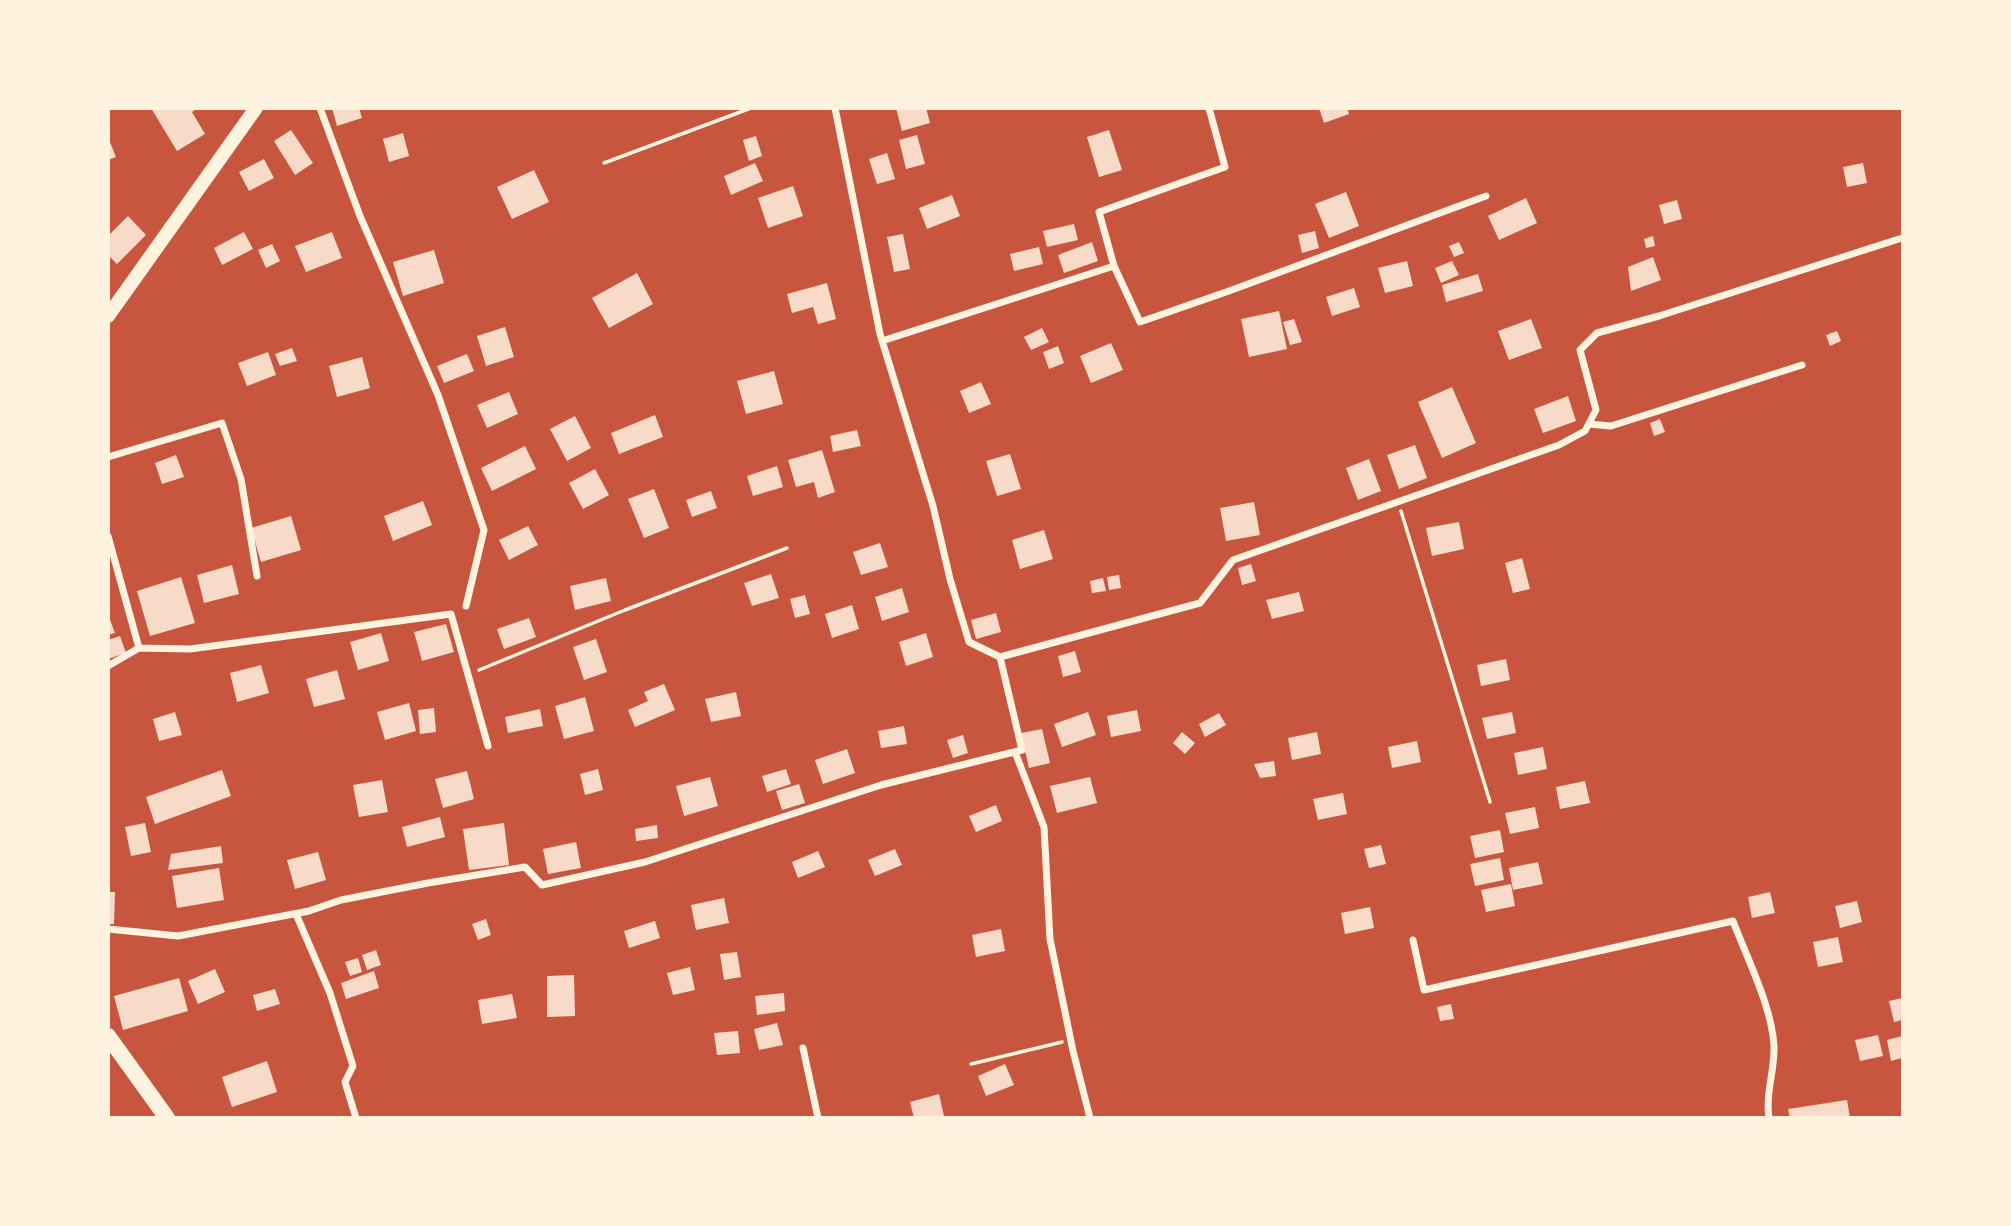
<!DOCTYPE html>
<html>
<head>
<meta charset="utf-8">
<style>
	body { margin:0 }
	#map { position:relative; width:2011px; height:1226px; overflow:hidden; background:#c8553d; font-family:Figtree,sans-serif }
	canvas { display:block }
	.frame { position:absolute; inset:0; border:110px solid #fff3e0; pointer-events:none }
</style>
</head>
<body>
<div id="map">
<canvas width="2011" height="1226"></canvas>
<div class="frame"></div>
</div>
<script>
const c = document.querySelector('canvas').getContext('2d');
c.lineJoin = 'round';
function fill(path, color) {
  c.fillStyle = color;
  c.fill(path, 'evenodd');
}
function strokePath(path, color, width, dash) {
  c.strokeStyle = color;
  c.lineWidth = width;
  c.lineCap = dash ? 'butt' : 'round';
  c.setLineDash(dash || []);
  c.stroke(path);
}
fill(new Path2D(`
	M151,108H198L192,112L205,134L177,151Z
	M332,108H359L362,118L337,126Z
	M896,108H926L930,123L902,131Z
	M1319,108H1347L1349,114L1324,123Z
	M291,130L313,163L295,175L274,141Z
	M1109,130L1122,170L1099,177L1087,137Z
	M403,133L409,156L389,162L383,139Z
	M917,135L925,164L906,169L899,140Z
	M756,136L762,156L749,161L743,140Z
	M108,137L116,157L108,160Z
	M887,153L895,179L877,184L869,159Z
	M264,159L274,178L249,191L239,172Z
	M755,163L763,181L731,195L724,176Z
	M1863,163L1867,183L1847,187L1843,167Z
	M534,170L549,202L512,219L497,187Z
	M793,186L803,216L768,228L758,198Z
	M1346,192L1359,226L1329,238L1315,204Z
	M952,195L960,216L927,229L919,208Z
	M1526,198L1537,223L1499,240L1488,216Z
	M1677,200L1682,219L1664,224L1659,205Z
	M128,216L146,235L117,264L108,255V236Z
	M1074,224L1078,240L1047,247L1043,231Z
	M1315,231L1319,248L1302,253L1298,235Z
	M244,232L253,249L222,265L214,248Z
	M332,232L342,258L306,272L295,246Z
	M903,234L910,269L894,272L887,237Z
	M1653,236L1655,246L1646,248L1644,239Z
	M1092,242L1098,261L1064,273L1058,255Z
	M1459,242L1464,253L1454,257L1449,246Z
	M272,244L280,261L266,268L258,250Z
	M1039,247L1043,264L1014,271L1010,254Z
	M434,250L444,283L403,296L393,262Z
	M1653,257L1661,280L1631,291L1628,267Z
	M1407,261L1413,286L1385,293L1378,268Z
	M1452,261L1459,275L1441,283L1435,268Z
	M637,273L653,304L609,328L592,298Z
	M1478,274L1483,291L1446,302L1442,285Z
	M827,283L836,319L818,324L813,307L792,313L787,294Z
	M1354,288L1360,307L1332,316L1326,297Z
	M1279,311L1287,349L1249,357L1241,319Z
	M1294,319L1302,342L1290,345L1283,322Z
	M1531,319L1542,348L1509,360L1498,331Z
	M505,327L514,357L486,366L477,336Z
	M1042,328L1049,342L1031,350L1024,337Z
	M1837,331L1841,341L1830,346L1826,335Z
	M1111,343L1123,370L1091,383L1080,356Z
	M1058,346L1064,363L1049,369L1043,352Z
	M292,348L297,361L280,366L275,354Z
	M268,352L276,375L247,386L238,363Z
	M467,354L474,371L444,383L437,366Z
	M362,357L370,388L337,397L329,366Z
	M774,371L783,404L746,414L737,381Z
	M981,382L991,404L969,413L960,391Z
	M1452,387L1476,443L1442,458L1418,402Z
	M509,392L518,414L487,428L477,405Z
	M1568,396L1576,421L1543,433L1534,409Z
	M655,415L663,437L619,454L611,433Z
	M575,416L591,448L567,461L550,429Z
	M1660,419L1665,432L1654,436L1650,423Z
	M857,430L861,446L833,452L830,436Z
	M1415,445L1427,478L1399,489L1387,455Z
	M525,446L536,469L492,491L481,468Z
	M822,450L835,492L818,498L814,482L796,487L788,460Z
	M1010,454L1021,489L997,496L986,461Z
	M176,455L184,477L162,484L155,463Z
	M1369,459L1381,491L1358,500L1346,468Z
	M777,466L783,487L753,496L747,476Z
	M595,469L609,495L583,509L569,483Z
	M654,489L669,528L644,538L628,499Z
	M711,491L717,508L692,517L686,500Z
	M423,501L432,525L393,541L384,516Z
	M1254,502L1260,535L1226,541L1220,508Z
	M291,516L301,550L261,562L251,528Z
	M1459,522L1464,549L1432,556L1426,528Z
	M528,526L538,545L509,560L499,540Z
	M1044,530L1053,559L1020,569L1012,540Z
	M880,543L888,567L861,575L853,552Z
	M1522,558L1530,589L1513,593L1505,563Z
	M1251,564L1256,581L1242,585L1238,568Z
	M232,565L239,594L204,603L197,575Z
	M771,574L779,598L752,606L744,583Z
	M1119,575L1121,588L1109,590L1107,577Z
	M181,577L195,623L150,636L137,591Z
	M606,578L611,601L575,610L570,586Z
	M1103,578L1106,591L1092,593L1090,581Z
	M902,588L909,612L882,621L875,597Z
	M1299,592L1304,611L1272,619L1266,600Z
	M805,595L810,614L795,618L790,599Z
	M852,605L859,629L832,638L825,614Z
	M996,613L1001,632L976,639L971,620Z
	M108,614L115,633L108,635Z
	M529,618L536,637L504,649L497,629Z
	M446,624L454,652L422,661L414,632Z
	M381,633L389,661L358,670L350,642Z
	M926,633L933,657L906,666L899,642Z
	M120,636L126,653L108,659V640Z
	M596,639L607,672L584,680L573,647Z
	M1075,651L1081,672L1063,677L1058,656Z
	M1506,659L1510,680L1481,686L1477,665Z
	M261,665L269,693L237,702L230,673Z
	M337,670L345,699L314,707L306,679Z
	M664,684L675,710L635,727L628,710L648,701L644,692Z
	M736,692L741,716L711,722L705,699Z
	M585,697L594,731L564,739L555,706Z
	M409,703L416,731L385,740L377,712Z
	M434,708L436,732L420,734L418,710Z
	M540,709L543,726L508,733L505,717Z
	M1137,710L1141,731L1111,737L1107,716Z
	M175,712L182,735L159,741L153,719Z
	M1088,712L1096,735L1062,747L1054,724Z
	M1512,712L1516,733L1487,739L1482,718Z
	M1219,713L1226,725L1205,737L1199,724Z
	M904,726L907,744L881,748L878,731Z
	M1042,729L1050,763L1029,768L1021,733Z
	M1182,732L1195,743L1185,754L1173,743Z
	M1317,732L1321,754L1292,760L1288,738Z
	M963,735L968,753L953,758L947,740Z
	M1417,741L1421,762L1392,768L1388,747Z
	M1543,747L1547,769L1518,775L1514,753Z
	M847,749L855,773L823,784L815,760Z
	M1274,761L1276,776L1260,778L1254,764Z
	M598,769L603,790L585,795L580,774Z
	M786,769L791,784L767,792L762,776Z
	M222,770L231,796L155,824L146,797Z
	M467,771L474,799L443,808L435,779Z
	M710,777L718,806L684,816L676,786Z
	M1090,777L1097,803L1057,813L1050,786Z
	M382,780L388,812L359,817L353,785Z
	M1585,781L1590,803L1560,809L1556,787Z
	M799,784L805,803L782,810L776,791Z
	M1343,793L1347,814L1318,820L1313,799Z
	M996,805L1002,821L976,832L969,816Z
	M1535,807L1539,828L1510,834L1505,813Z
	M440,817L445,837L407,847L402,827Z
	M145,823L151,852L131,856L125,827Z
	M504,823L509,865L469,870L463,829Z
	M657,825L658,838L636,841L635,829Z
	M1500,830L1504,852L1475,858L1470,836Z
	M576,842L581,868L548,874L543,849Z
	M1381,845L1386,864L1369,868L1364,849Z
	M221,846L223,863L168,870L171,854Z
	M895,849L902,865L875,876L868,860Z
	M818,851L825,867L798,878L792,862Z
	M318,852L326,880L295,889L287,860Z
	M1500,858L1504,880L1475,886L1470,864Z
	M1538,862L1543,884L1513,890L1509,868Z
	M219,868L224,900L177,908L172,876Z
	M1511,884L1515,906L1486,912L1481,890Z
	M108,892H115L114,924H108Z
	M1770,892L1775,913L1752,918L1748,897Z
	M724,898L729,923L696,930L691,905Z
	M1857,901L1862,922L1840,928L1835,906Z
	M1370,907L1374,928L1345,934L1341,913Z
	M486,919L491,935L478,940L472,924Z
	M655,921L660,938L629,948L624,931Z
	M1001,929L1005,951L976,957L972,935Z
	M1838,937L1843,962L1818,967L1813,942Z
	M376,950L381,965L367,970L362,955Z
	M737,952L741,977L724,980L720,954Z
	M358,958L362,972L350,976L345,962Z
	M690,967L695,990L673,995L667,973Z
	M215,969L225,992L198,1004L188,981Z
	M374,971L379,988L346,999L341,983Z
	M574,975L575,1016L547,1017V976Z
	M179,978L188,1011L123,1030L114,996Z
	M275,989L280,1004L257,1011L253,995Z
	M784,993L785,1011L757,1015L755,996Z
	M512,994L517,1018L482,1024L478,1000Z
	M1902,998V1020L1894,1022L1889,1001Z
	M1451,1004L1454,1019L1440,1021L1437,1007Z
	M777,1023L783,1045L759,1050L754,1029Z
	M738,1031L740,1053L717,1055L714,1033Z
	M1878,1035L1883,1056L1860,1061L1855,1040Z
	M1902,1036V1058L1891,1061L1887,1040Z
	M267,1061L277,1092L232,1107L222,1077Z
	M1005,1064L1014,1085L986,1096L978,1076Z
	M939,1094L944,1116L914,1118L910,1102Z
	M1847,1100L1850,1118H1790L1788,1109Z`), '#f7dbc8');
strokePath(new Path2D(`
	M604,163L751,108
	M1401,511L1490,802
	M479,670L625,610L787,548
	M971,1064L1062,1042`), '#fff3e0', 3.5);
strokePath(new Path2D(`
	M320,108L360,216L438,395L484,530L466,606
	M1114,266L1099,212L1225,167L1209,108
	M882,341L1114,266L1140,322L1229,291L1486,196
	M1589,424L1611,426L1802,365
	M108,457L222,423L241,479L257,576
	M108,536L139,648
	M1000,657L1200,603L1233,560L1559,445L1585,431L1596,410L1580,350L1597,333L1659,316L1902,238
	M108,666L139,648L190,649L451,614L488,746
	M1015,752L1044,827L1050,939L1073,1051L1090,1118
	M296,914L330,993L353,1066L345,1082L356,1118
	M108,929L178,936L309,911L341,900L428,883L525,867L542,885L645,862L881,785L1022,750L1000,657L969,642L950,579L933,506L880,334L835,108
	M1413,940L1424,990L1733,921C1747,958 1772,1007 1774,1046C1775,1070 1765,1094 1769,1118
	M803,1048L818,1118`), '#fff3e0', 7);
strokePath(new Path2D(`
	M108,316L256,108`), '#fff3e0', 14);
strokePath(new Path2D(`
	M108,1036L167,1118`), '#fff3e0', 16);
</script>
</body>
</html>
